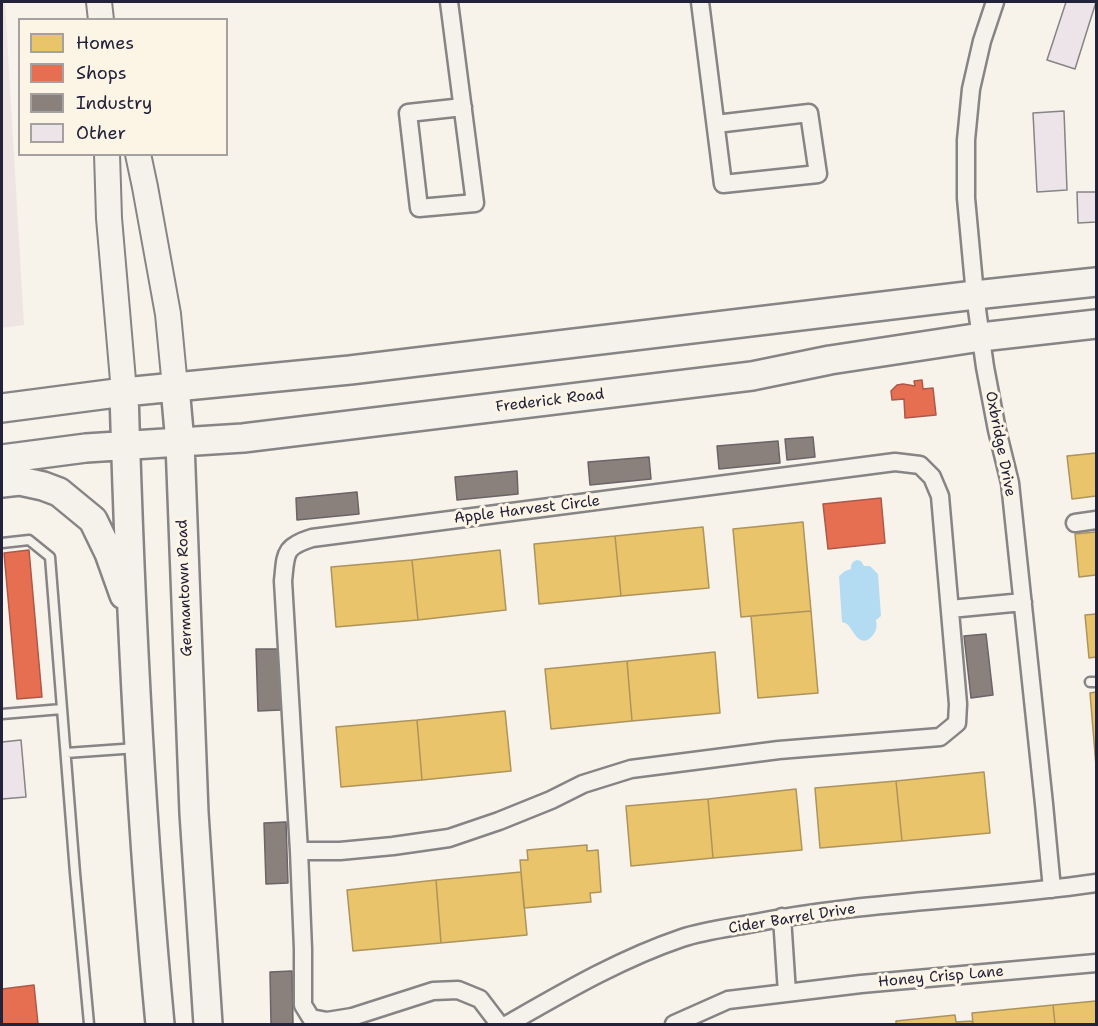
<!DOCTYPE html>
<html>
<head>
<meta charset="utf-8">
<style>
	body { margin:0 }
	#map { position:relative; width:1098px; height:1026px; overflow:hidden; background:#f7f3ea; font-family:"Shantell Sans",sans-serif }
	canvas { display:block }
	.frame { position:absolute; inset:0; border:3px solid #22223b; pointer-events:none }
	.legend { position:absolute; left:18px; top:18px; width:210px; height:138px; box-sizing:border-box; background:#fcf5e5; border:2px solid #a5a1a1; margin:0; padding:8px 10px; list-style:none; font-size:18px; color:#22223b }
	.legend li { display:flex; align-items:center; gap:12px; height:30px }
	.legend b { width:30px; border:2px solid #a5a1a1 }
</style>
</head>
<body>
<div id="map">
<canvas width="1098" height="1026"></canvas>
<div class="frame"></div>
<ul class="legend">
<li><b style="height:16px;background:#e9c46a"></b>Homes</li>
<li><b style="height:16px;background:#e76f51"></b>Shops</li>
<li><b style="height:16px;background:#8a817c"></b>Industry</li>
<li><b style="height:16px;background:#ece4e8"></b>Other</li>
</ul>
</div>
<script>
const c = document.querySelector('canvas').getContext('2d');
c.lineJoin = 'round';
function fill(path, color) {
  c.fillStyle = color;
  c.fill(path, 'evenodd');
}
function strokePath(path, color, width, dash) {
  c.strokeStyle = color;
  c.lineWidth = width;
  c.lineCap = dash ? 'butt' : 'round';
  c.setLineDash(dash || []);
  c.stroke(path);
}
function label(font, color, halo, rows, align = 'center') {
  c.font = font + ' "Shantell Sans",sans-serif';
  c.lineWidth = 6;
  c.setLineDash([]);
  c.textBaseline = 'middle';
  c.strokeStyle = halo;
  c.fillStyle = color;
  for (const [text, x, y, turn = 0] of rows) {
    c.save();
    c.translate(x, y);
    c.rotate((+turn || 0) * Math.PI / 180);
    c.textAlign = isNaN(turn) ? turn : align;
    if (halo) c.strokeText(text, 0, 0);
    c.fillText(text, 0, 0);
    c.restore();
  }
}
fill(new Path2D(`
	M2,2H5L24,325L2,328Z`), '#eee5e3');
fill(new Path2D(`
	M857,560L861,561L864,566H870L878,574L881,616L876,620C877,626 877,630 873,635C860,651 853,629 847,624C846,623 844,623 842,622L839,576L845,571L851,569C851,565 851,562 857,560Z`), '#b3dcf3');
const homes = new Path2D(`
	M1096,453V496L1072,499L1067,456Z
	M803,522L811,611L741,617L733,529Z
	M703,527L709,588L621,596L615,536Z
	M1096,532V575L1079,577L1075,534Z
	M615,536L621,596L539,604L534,544Z
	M500,550L506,610L418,620L412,560Z
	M412,560L418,620L336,627L331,567Z
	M811,611L818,693L758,698L751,616Z
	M1096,614V657L1089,658L1085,615Z
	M715,652L720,713L632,721L627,661Z
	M627,661L632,721L551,729L545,669Z
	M1096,692V766L1090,693Z
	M505,711L511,771L422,780L417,720Z
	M417,720L422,780L341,787L336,727Z
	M984,772L990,833L902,841L896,781Z
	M896,781L902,841L820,848L815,788Z
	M796,789L802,850L713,858L708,799Z
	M708,799L713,858L631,866L626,806Z
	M587,845V851L598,850L601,892L590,893L591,902L524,908L520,860H528L527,850Z
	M521,872L527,935L441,943L436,880Z
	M436,880L441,943L353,951L347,890Z
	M1096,1001V1024H1055L1053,1005Z
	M1053,1005L1055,1024H973L972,1013Z
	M955,1015L956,1022L972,1021L973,1024H896V1021Z`);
fill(homes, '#e9c46a');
strokePath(homes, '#ad935c', 1.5);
const shops = new Path2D(`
	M922,380L923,389L933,388L936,415L905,418L904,399L892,400L891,391L897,385L903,384L915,386L914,381Z
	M881,498L885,543L828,549L823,504Z
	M29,550L42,697L17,699L4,553Z
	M34,985L38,1024H2V989Z`);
fill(shops, '#e76f51');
strokePath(shops, '#ac584a', 1.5);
const industry = new Path2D(`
	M813,437L815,457L787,460L785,439Z
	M778,441L780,463L719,469L717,446Z
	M649,457L651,479L590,485L588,462Z
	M517,471L518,494L457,500L455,477Z
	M357,492L359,514L297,520L296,498Z
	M986,634L993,695L971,698L964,636Z
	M256,649H279L281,710L258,711Z
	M286,822L288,883L266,884L264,823Z
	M292,971L293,1024H271L270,972Z`);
fill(industry, '#8a817c');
strokePath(industry, '#6b6468', 1.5);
const building = new Path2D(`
	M1066,2H1096L1075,69L1047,60Z
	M1064,111L1067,190L1037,192L1033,113Z
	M1077,192H1096V222L1078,223Z
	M21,740L26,797L2,799V742Z`);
fill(building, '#ece4e8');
strokePath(building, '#868485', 1.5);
const lane = new Path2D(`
	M2,543L29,540L50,557L75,873L89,1024
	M1090,682H1096
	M2,714L62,709
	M66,753L137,748`);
const street = new Path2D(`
	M449,2L475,203L419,208L408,113L463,107
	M700,2L723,184L818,174L809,113L716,124
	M995,2L982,41L971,89L966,140V198L975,295L985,367L997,430L1010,483L1044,804L1052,889
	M1075,523L1096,520
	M950,609L1023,602
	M299,851H340L393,846L449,838L499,821L551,800L583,784L631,769L779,750L940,737L957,723L958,704L940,496L932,477L920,465L895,462L312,538C283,547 286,554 283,581L299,851L303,949V1005L311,1018L327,1021L352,1017L433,991L458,990L480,999L499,1024
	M782,917L787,993
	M508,1024C564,992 620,959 682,938C703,931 727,928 749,924C864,901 981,900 1096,883
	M674,1024L728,1000L861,984L1096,963`);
const secondary = new Path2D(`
	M99,2L101,20
	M107,154L109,218L124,392
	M138,154L145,187L168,314L175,387`);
const primary = new Path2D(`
	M175,387L180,443L194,813L208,1024
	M124,392C130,603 140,815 160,1024
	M2,408L124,392L350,370L975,295L1096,282
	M2,459L86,448L243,438L612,393L752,376L830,360L981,337L1096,324
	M2,483L20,481L43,486L59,492L93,520L109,553L124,595`);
strokePath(lane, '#868485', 13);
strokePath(street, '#868485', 21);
strokePath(secondary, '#868485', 28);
strokePath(primary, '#868485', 32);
strokePath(lane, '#f5f2ec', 8);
strokePath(street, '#f5f2ec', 16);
strokePath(secondary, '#f5f2ec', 24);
strokePath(primary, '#f5f2ec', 27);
label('15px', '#22223b', '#fcf5e5', [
	["Frederick Road",550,401,-7],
	["Oxbridge Drive",1000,444,79],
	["Apple Harvest Circle",527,510,-7],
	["Germantown Road",185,588,-92],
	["Cider Barrel Drive",792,919,-9],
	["Honey Crisp Lane",941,977,-5]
]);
</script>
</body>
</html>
